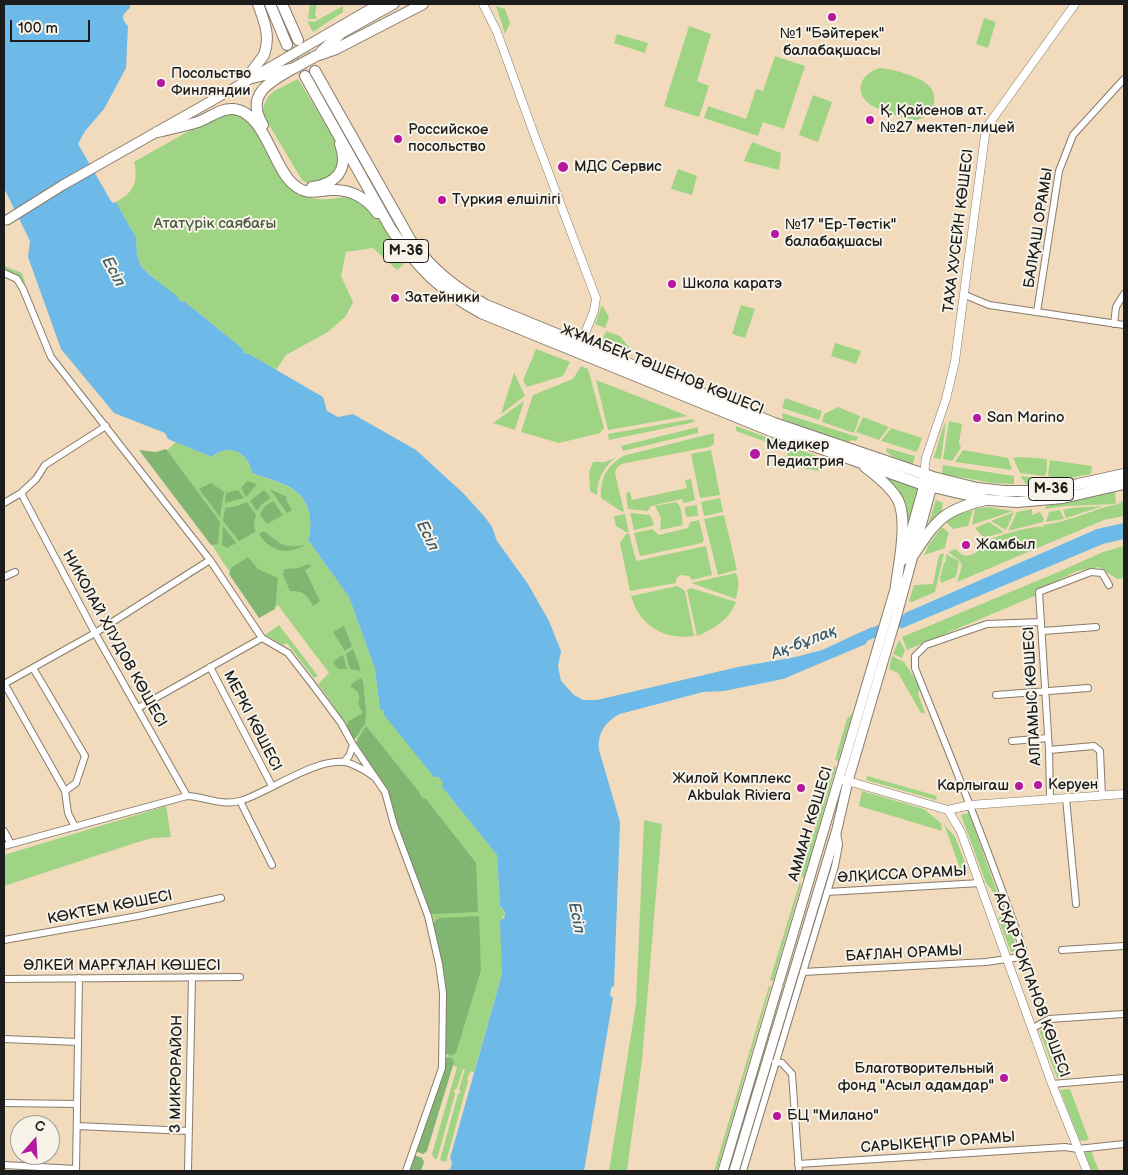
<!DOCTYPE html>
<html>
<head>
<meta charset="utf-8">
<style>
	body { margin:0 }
	#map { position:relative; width:1128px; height:1175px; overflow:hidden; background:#f2dbbc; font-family:"Balsamiq Sans",sans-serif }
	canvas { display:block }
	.frame { position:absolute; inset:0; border:5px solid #1c1c1c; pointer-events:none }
	.north { position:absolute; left:10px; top:1115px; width:50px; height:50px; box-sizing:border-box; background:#f7f3e8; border:1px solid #9f9d96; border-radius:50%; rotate:19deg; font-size:14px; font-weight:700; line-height:20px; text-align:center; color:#1c1c1c }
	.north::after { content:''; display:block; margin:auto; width:18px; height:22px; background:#b5179e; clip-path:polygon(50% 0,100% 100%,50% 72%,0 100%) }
	.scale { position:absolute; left:10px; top:20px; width:80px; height:22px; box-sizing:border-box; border:2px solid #1c1c1c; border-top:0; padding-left:6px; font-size:15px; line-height:18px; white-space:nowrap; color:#1c1c1c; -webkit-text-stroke:4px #f7f3e8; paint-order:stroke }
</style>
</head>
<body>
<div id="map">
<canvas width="1128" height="1175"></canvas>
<div class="frame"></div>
<div class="north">С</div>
<div class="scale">100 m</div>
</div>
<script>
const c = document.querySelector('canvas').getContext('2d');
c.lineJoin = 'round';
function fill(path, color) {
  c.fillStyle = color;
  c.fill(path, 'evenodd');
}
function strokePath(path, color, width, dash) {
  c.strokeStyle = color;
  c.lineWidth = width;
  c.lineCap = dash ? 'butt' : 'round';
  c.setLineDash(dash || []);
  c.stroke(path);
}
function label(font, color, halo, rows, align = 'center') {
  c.font = font + ' "Balsamiq Sans",sans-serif';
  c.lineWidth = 4;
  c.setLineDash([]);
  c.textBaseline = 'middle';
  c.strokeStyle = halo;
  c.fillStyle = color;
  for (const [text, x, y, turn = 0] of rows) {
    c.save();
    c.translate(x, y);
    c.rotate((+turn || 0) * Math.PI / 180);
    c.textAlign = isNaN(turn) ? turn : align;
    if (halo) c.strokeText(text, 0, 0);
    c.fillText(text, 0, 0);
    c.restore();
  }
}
fill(new Path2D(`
	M310,4H317L315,14L317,18L314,19H308Z
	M343,6V12L313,32L307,21L314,22Z
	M496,6L505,9L510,23L505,34Z
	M984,18L996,22L988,48L976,44Z
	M689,26L711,34L697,81L709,86L699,117L664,106Z
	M617,34L648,43L645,53L614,43Z
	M775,56L805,66L784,129L763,122L758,136L704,118L708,106L746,119L756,89L763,91Z
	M880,68C892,69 918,76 927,84C942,96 932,120 914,120C904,119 874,109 867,102C853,88 864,72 880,68Z
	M298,79L341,149L337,179L309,184L302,180L265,118L263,112L264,105L268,97L274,91Z
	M813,95L832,102L818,142L799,135Z
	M230,111L249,118C260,138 277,178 295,192C303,198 318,200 328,199C336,199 347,195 354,198C379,208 391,242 404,264L397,270L373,248L346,252L341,276L353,302L346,316L328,332L286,355L276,370L249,354L244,353L242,348L185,302L179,301L141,266L137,255L136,238L116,202C133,193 139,182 134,162L217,115Z
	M752,142L781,153L779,170L744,161Z
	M678,169L697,176L692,195L671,189Z
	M4,266L22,273L26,286L17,277L4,271Z
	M602,305L609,317L605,328L595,324Z
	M741,305L755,309L745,338L732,334Z
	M606,331L620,336L632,351L631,353L602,341Z
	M835,343L861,351L856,364L831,356Z
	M536,349L570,362L563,376L527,387L523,380Z
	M581,366L588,369L604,428L600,433L559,443L521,432L533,395L573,379Z
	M514,372L525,396L501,414L514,373Z
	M596,380L688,416L608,430Z
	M785,398L822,411L819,420L782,408Z
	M524,401L515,430L493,423Z
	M838,407L860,416L854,433L822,422L824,414Z
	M782,413L858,437L856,441L852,440L847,442L783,420Z
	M863,417L889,427L879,440L856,432Z
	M692,419L695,422L609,440L608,434Z
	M949,421L962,424L959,443L961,448L952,461L943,459Z
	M946,422L941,459L933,458C939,446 939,433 946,422Z
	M736,426L833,462L818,471L790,465L786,449L736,431Z
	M698,427V433L623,451L621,446Z
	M891,428L922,438L917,452L881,441Z
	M714,433V444L709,447L621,464L616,469L615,473L624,511L622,512L601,498C600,479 606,467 623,456Z
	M176,442L212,457C229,442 248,453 252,473C275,482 304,486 309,513C311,523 311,531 308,540L349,597L375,669L380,709L384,710L444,783L442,787L497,855L500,907L503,910L505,914L502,919V974L474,1072L471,1071L467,1078L468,1081L446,1162L440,1160L458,1094L461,1092L459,1089L465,1069H463L457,1088L454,1090L455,1094L437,1159L434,1158L432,1154L457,1067L447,1063L449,1022L438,933L380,772L318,684L329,673L280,608L279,605L259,617L208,539L165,452Z
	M887,448L915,456L913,464L893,457L886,451Z
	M711,450L720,495L700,498L691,454Z
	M963,450L1008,458L1012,470L955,462Z
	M1020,457L1047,459V470L1045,476L1020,473L1013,458Z
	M615,458C603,468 597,480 597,495L590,491L589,472L593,462H605Z
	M1050,460L1092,466L1091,474L1064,479L1048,476Z
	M943,465L1014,476V484L993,483L942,474Z
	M878,472L920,487L907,532L905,512Z
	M1020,476L1045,479V484L1027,485Z
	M691,479L695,500L684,503L682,499L651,506L648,511L628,509L626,495L628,492H630L632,500L687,488L685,480Z
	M1115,490L1116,504L1065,506L1045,509L1048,503Z
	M720,498L723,512L704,516L701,502Z
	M936,500L943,503L941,514L927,528Z
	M1124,500V516L1104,520L957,582L962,566L960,561L948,552L956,549C960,554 964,557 970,555C978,554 980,547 985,542C991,537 1035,525 1043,527L1044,525C1066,522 1085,513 1106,507C1113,505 1118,505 1124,500Z
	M676,502C683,507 681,517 683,525L660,530L661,518L655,506Z
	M697,505L698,516L687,517L685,512V507Z
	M1103,506L1066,518L1063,510L1071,508Z
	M988,507L1013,511L972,525L975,509Z
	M1032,509V515L1040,512L1044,519L1043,522L1008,531L1017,512Z
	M973,510L968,526L953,529L946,522L958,513Z
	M1060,510L1064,519L1046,522L1049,512Z
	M1014,512L1006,530L991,521Z
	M630,513L650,515L654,524L652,526L634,530Z
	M625,514L629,532H626L616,526L614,516Z
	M724,515L737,570L718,575L704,519Z
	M699,520L704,540L702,543L641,556L639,553L634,533L652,529L659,535L688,528L690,522Z
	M989,522L1004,532L984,538L975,528Z
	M942,527L949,533L947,538L945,548L924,555L929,544Z
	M629,533L636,561L706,546L712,575L692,580L689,576L680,575L676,579V583L630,591L620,543L626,534Z
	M1124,546V578L1117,579L1099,567L1077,571L1037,591V595L907,650L902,637L1056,573L1103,552Z
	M944,553L935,592L912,602L909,601L914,585L933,584L939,555Z
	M946,554L959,561L956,577L941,583L940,578L944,563L946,561Z
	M736,573C740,582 738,590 736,599L691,583Z
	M677,586L685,591L694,636C663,640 640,626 631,596Z
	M691,588L736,602C729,620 714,629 697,636L687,590Z
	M279,625L318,676L314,678L287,643L283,645L265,635Z
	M899,640L905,650L902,658L893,654Z
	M892,656L904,662L920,686L918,694L925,713H921L898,673L889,669Z
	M853,712L838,761L835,760L847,719Z
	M834,766L836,767L804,879L801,875Z
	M867,776L937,796L936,800L866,780Z
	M862,791L924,809L941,823L942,831L859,806Z
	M166,806L171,837L153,838L135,843L4,886V855Z
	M969,813L1018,951L1011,952L998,919L1001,915L992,890L986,883L961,815Z
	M644,820L662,824L642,1060L627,1171H609L636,1004Z
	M944,824L955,837L969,873L962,874Z
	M800,881L801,885L773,981L770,980Z
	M769,986H771L717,1171H714Z
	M1048,1028L1066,1077L1057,1078L1039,1030Z
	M1070,1089L1089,1140L1080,1141L1060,1090Z
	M1091,1151L1099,1171H1090L1084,1153Z`), '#a0d485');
fill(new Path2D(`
	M166,449L220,522L218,544L211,545L139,450L156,452Z
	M247,481L257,484L246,497L241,488Z
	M211,483L224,492L220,517L199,489Z
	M270,489L287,497L286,500L292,510L287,513Z
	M238,490L244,498L225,503L226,493Z
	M264,490L271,498L262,504L257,511L250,501Z
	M273,501L283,515L267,524L260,515L264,507Z
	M247,502L256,515L254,523L255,532L239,541L223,521L225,508L237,506Z
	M223,526L236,543L227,548L222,545Z
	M264,531C281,544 282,549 305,545C287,555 270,552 259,534Z
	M248,557L258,569L278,578L275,609L259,618L229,574L232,567Z
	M309,564L311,567L305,570L320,601L313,606C307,594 303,591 290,591L283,575L284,569L298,568Z
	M344,626L352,646L345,651L333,632Z
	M353,649L361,671L350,669L346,654Z
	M343,655L347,669H338L333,662Z
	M361,678L363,681L366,711L365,724L354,740L346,726L349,721L363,713L358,704C361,696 359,691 351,687V684Z
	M366,726L419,792L422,798L426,799L476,863L478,912L433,914L427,911L398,829L388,792L356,742Z
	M479,916L481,970L456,1053L452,1055L445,1054V986L432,925L436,920L440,918Z
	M445,1057L452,1058L454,1062L427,1151L423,1154L415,1151L444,1074Z
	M414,1155L422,1158L424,1162L421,1171H409Z`), '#80b672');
fill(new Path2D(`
	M4,4H130V8C121,15 121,18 128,26L126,68L104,109L85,131L78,144L111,201L113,203L116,202L136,238L137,255L141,266L151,276L178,297L179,301L185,302L242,348L244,353L249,354L323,397L327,411L338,417L353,414L416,450L463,493L484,516L492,527L497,541L528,584L549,621L561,651L558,666L561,681L574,695L583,700H597L738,667L796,657L822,650L872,627L866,644L783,679L724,691L703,692L620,714C606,721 597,733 599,750L620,822L614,986L611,988L610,995L613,998L584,1171H446L451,1168L452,1162L450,1158L502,974L500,921L504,918C506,913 504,909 500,907L497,855L442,787L443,783L439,777H434L384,715V711L380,709L375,669L349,597L308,540C311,531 311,523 309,513C304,485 275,482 252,473C249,453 228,442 212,457L168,439L165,433L114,413L61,349L28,257L30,241L4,188Z
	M1124,523V539L1103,544L900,629L905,613L1097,529Z`), '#6db9e7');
strokePath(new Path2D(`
	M858,639L914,616`), '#6db9e7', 10);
strokePath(new Path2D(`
	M298,41L315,71
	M287,45L305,76`), '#c7b59c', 10, [10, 5]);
const minor = new Path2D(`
	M4,273L17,279L23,289L51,357L210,560L262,638L288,653L312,684L341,723L353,745L385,792L394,825L428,916L439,964L443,993L442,1068L406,1171
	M965,295L989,305L1124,325
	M1037,312L1059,171L1073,135L1124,79
	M1114,324L1116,307L1124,294
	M21,493L95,633L187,796
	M4,503L21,493L36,479L45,465L106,426
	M4,577L15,572
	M1043,631L1096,627
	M210,667L272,786
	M33,668L85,756L76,783L65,791
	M4,683L65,791L68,813L75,827
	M4,684L95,633L210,560
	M996,695L1088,688
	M138,708L262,638
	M1012,741L1048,738
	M1049,750L1094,746L1100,751L1102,796
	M344,762L349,756L353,745
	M1066,798L1076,904
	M1050,799L1049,750L1039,592L1091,572L1102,573L1109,585
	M240,801L272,865
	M4,831L11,844
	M4,846L187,796C206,797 221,806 240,801C269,792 314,759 343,762C351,762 368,772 374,777
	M827,892L980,883
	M4,940L138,916L221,898
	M1062,950L1124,946
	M803,972L986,962L1021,957L1024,952C991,856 953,762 915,668V656L926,645L987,624L1041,622
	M4,979L240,977
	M1033,1028L1049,1019L1124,1014
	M4,1039L78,1042
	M775,1062L782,1063L792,1074L799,1171
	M1052,1084L1124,1078
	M4,1103L77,1104
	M77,1126L189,1131
	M798,1164L1065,1147L1078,1149L1124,1144
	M4,1165L76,1169
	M76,1171L79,978
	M188,1171L192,977
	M743,1171L835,866L839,845L837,832`);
const tertiary = new Path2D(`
	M483,4L497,32L534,134L596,298L594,311L579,348
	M924,474L926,458L946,399L955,361L986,128L1075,4
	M844,780L948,810L970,805L1124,794
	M948,810L961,832L1052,1084L1087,1171`);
const secondary = new Path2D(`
	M335,37L394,4
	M7,220L63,185L243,83L379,4
	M903,560L924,485V478
	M723,1171L898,579
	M734,1171L837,829L848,781L898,611L933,482`);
const primary = new Path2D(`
	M270,4L287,45
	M282,4L298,40
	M321,52L340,34
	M315,71L411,241C433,270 454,287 486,305L774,423L933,477L977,488L1004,491H1032L1065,487L1124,474
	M305,76L391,229C417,268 440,290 481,313L771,431L924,485L989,500L1017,502L1063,498L1124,484
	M252,78L294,68L316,56L336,49L423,4
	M243,83L264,55C271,36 264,21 258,4
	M263,125C244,94 271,81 294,68
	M157,132C171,129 185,126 198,122C209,118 221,108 233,109C264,111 273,167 293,184C307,196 315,191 332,190C350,189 367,198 377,213
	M312,187C337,184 349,169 340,144
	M865,467C877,476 891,487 898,500C908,521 899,563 896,585
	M914,554C937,519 945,509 986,500`);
strokePath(minor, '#877c6c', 8);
strokePath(tertiary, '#877c6c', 9);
strokePath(secondary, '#877c6c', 11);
strokePath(primary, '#877c6c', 12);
strokePath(minor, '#fff', 6);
strokePath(tertiary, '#fff', 8);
strokePath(secondary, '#fff', 9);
strokePath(primary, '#fff', 10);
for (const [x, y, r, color] of [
	[832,17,5,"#b5179e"],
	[161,83,5,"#b5179e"],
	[870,120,5,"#b5179e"],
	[398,139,5,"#b5179e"],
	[563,167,6,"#b5179e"],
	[442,200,5,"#b5179e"],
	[775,234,5,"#b5179e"],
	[672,284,5,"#b5179e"],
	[395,298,5,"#b5179e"],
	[977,418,5,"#b5179e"],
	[755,454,6,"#b5179e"],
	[966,545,5,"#b5179e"],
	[1038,785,5,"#b5179e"],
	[1019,786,5,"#b5179e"],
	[801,788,5,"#b5179e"],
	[1004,1078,5,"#b5179e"],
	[777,1116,5,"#b5179e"]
]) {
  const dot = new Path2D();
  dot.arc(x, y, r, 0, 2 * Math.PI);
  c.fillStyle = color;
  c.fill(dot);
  strokePath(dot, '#f7f3e8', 2);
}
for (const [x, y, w] of [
	[406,251,45],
	[1051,489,45]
]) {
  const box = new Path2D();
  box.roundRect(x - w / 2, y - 11.5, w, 23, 4);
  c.fillStyle = '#f7f3e8';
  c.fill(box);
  strokePath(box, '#1c1c1c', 1);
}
label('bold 14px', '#1c1c1c', null, [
	["M-36",406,251],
	["M-36",1051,489]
]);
label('15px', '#1c1c1c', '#f7f3e8', [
	["№1 \"Бәйтерек\"",832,34,"center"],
	["балабақшасы",832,51,"center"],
	["Посольство",171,74],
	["Финляндии",171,91],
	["Қ. Қайсенов ат.",880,111],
	["№27 мектеп-лицей",880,128],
	["Российское",408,130],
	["посольство",408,147],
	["МДС Сервис",574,167],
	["Түркия елшілігі",452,200],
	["№17 \"Ер-Төстік\"",785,225],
	["балабақшасы",785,242],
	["Школа каратэ",682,284],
	["Затейники",405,298],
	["San Marino",987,418],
	["Медикер",766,445],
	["Педиатрия",766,462],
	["Жамбыл",976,545],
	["Жилой Комплекс",791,779,"right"],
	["Akbulak Riviera",791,796,"right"],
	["Керуен",1048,785],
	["Карлыгаш",1009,786,"right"],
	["Благотворительный",994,1069,"right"],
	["фонд \"Асыл адамдар\"",994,1086,"right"],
	["БЦ \"Милано\"",787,1116]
], 'left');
label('15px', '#4a5c41', '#f7f3e8', [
	["Ататүрік саябағы",215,224]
]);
label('15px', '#1c1c1c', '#f7f3e8', [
	["БАЛҚАШ ОРАМЫ",1039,228,-81],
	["ТАХА ХУСЕЙН КӨШЕСІ",959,231,-83],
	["ЖҰМАБЕК ТӘШЕНОВ КӨШЕСІ",662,370,22],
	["НИКОЛАЙ ХЛУДОВ КӨШЕСІ",114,639,61],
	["АЛПАМЫС КӨШЕСІ",1033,696,-93],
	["МЕРКІ КӨШЕСІ",252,721,63],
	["АММАН КӨШЕСІ",811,824,-73],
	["ӘЛҚИССА ОРАМЫ",902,875,-3],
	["КӨКТЕМ КӨШЕСІ",110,908,-11],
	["БАҒЛАН ОРАМЫ",904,954,-3],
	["ӘЛКЕЙ МАРҒҰЛАН КӨШЕСІ",122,966],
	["АСҚАР ТОҚПАНОВ КӨШЕСІ",1031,985,70],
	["3 МИКРОРАЙОН",177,1074,-89],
	["САРЫКЕҢГІР ОРАМЫ",938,1143,-4]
]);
label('italic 16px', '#3c5b6d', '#f7f3e8', [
	["Есіл",113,272,62],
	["Есіл",427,536,64],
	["Ақ-бұлақ",804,643,-21],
	["Есіл",576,918,79]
]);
</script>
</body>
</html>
